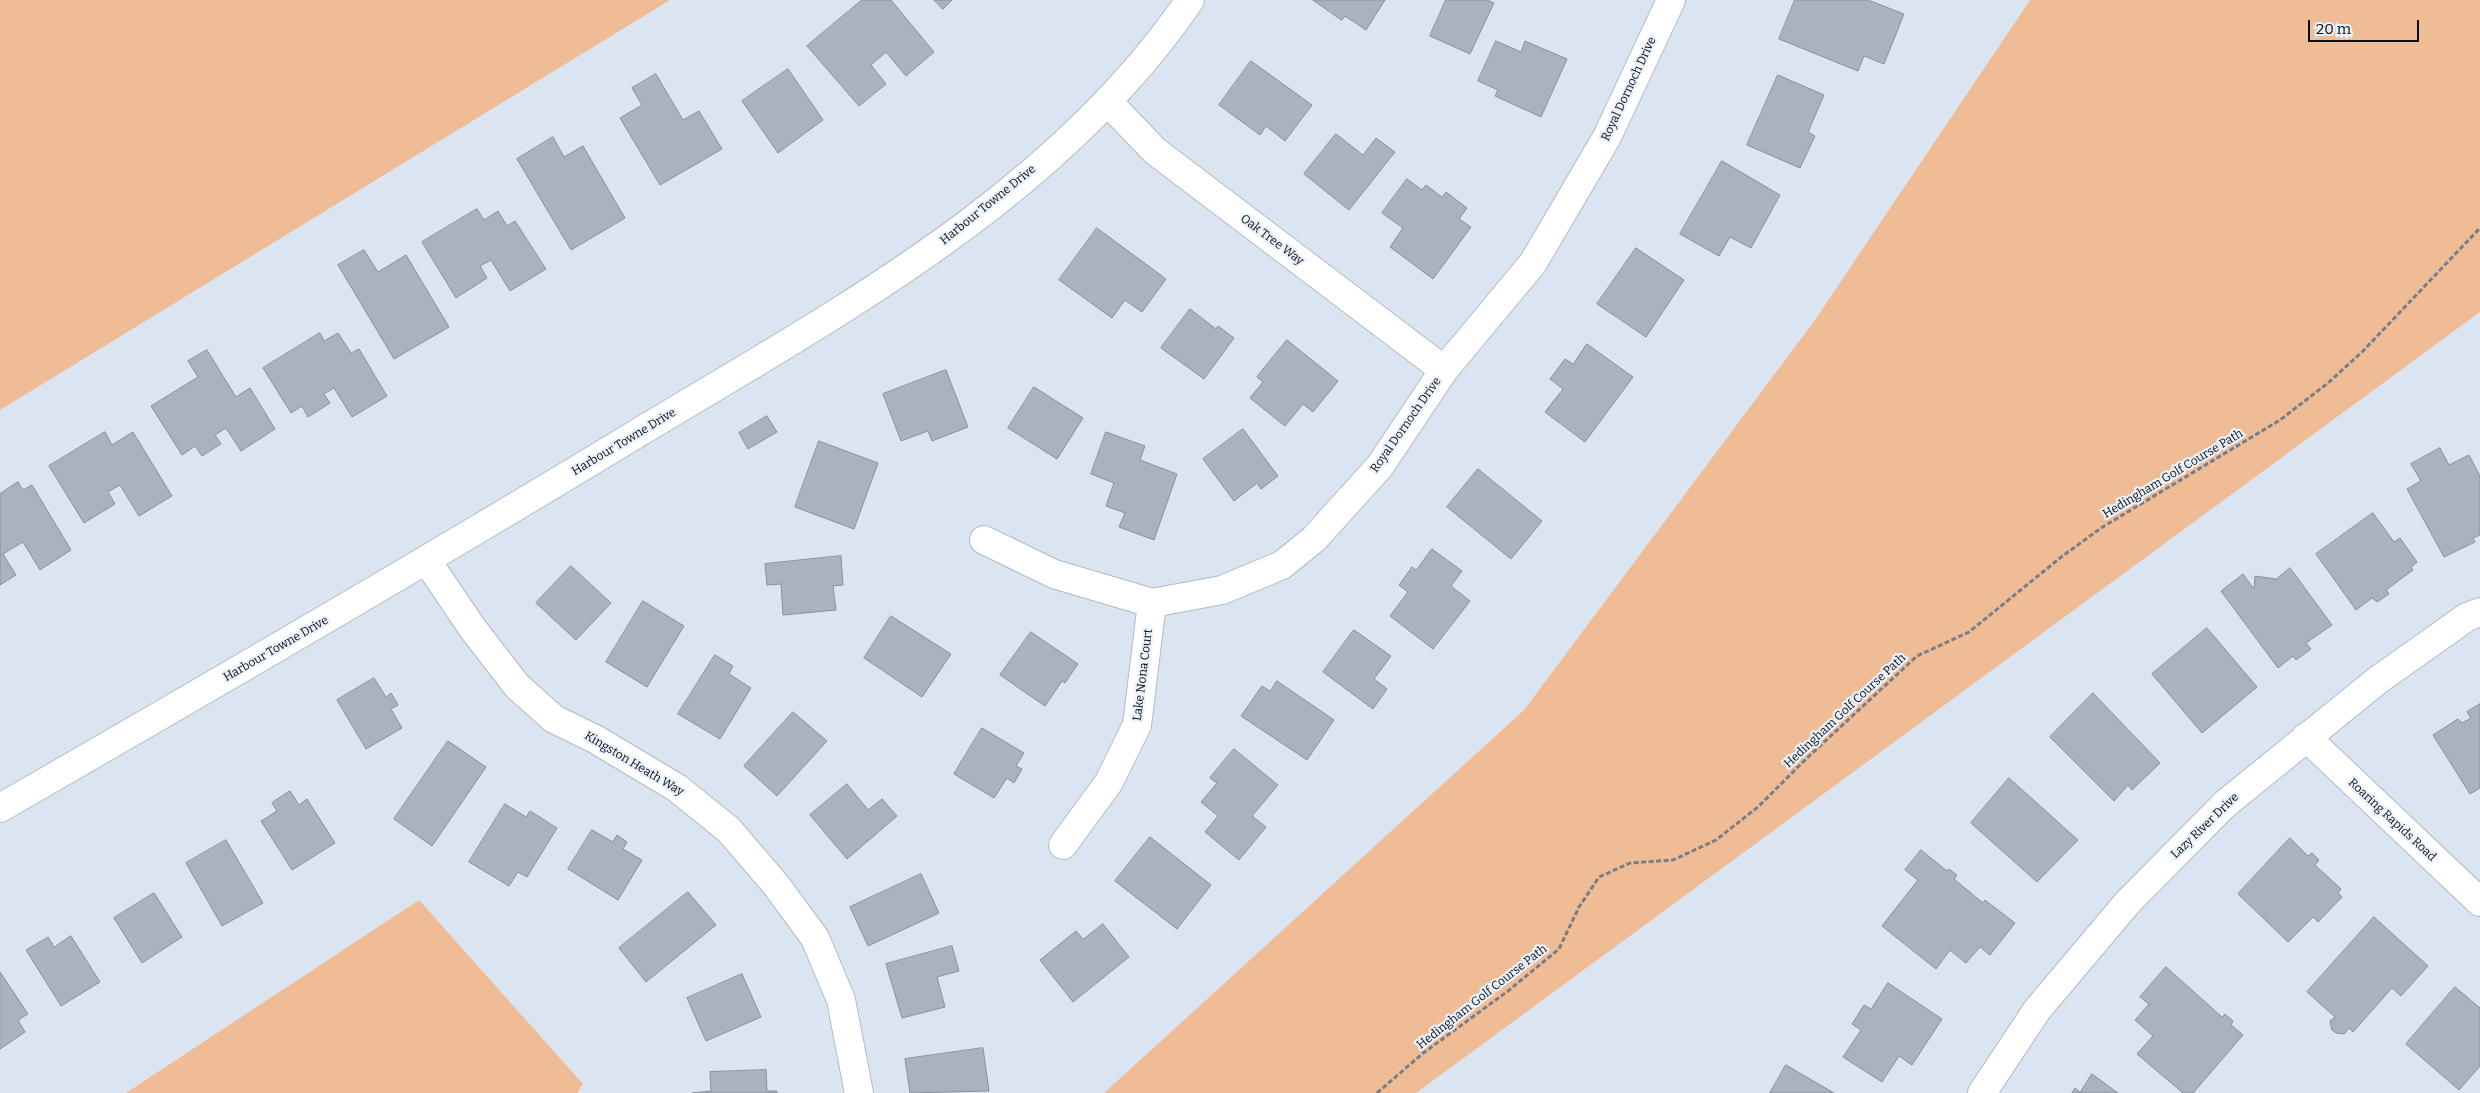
<!DOCTYPE html>
<html>
<head>
<meta charset="utf-8">
<style>
	body { margin:0 }
	#map { position:relative; width:2480px; height:1093px; overflow:hidden; background:#dbe5f2; font-family:Bitter,serif }
	canvas { display:block }
	.scale { position:absolute; left:2308px; top:20px; width:111px; height:22px; box-sizing:border-box; border:2px solid #0a0d11; border-top:0; padding-left:6px; font-size:15px; line-height:18px; white-space:nowrap; color:#0a0d11; -webkit-text-stroke:4px #eaf2fc; paint-order:stroke }
</style>
</head>
<body>
<div id="map">
<canvas width="2480" height="1093"></canvas>
<div class="scale">20 m</div>
</div>
<script>
const c = document.querySelector('canvas').getContext('2d');
c.lineJoin = 'round';
function fill(path, color) {
  c.fillStyle = color;
  c.fill(path, 'evenodd');
}
function strokePath(path, color, width, dash) {
  c.strokeStyle = color;
  c.lineWidth = width;
  c.lineCap = dash ? 'butt' : 'round';
  c.setLineDash(dash || []);
  c.stroke(path);
}
function label(font, color, halo, rows, align = 'center') {
  c.font = font + ' Bitter,serif';
  c.lineWidth = 4.5;
  c.setLineDash([]);
  c.textBaseline = 'middle';
  c.strokeStyle = halo;
  c.fillStyle = color;
  for (const [text, x, y, turn = 0] of rows) {
    c.save();
    c.translate(x, y);
    c.rotate((+turn || 0) * Math.PI / 180);
    c.textAlign = isNaN(turn) ? turn : align;
    if (halo) c.strokeText(text, 0, 0);
    c.fillText(text, 0, 0);
    c.restore();
  }
}
fill(new Path2D(`
	M0,0H670L0,410Z
	M2030,0H2480V312L1416,1093H1104L1524,710L1815,320Z
	M419,900L583,1084L577,1093H126Z`), '#efbc95');
const building = new Path2D(`
	M862,0H891L934,52L906,76L886,52L871,65L886,84L859,106L807,46Z
	M934,0H952L943,9Z
	M1313,0H1385L1366,30L1345,16L1342,20Z
	M1446,0H1487L1494,3L1470,54L1430,36Z
	M1795,0H1868L1904,14L1884,64L1864,56L1858,71L1779,39Z
	M1496,41L1521,52L1525,41L1567,59L1541,117L1495,96L1498,90L1478,81Z
	M1251,61L1312,105L1285,141L1266,126L1260,135L1219,105Z
	M788,69L823,120L778,153L742,101Z
	M656,74L683,120L699,111L722,149L660,185L620,118L642,105L632,88Z
	M1778,75L1824,95L1808,132L1815,136L1800,168L1747,145Z
	M1336,134L1363,155L1376,138L1395,152L1349,210L1304,174Z
	M553,137L564,157L583,146L625,218L571,250L517,159Z
	M1722,161L1780,195L1751,248L1730,237L1719,256L1680,234Z
	M1407,179L1422,190L1426,185L1442,197L1446,192L1467,208L1459,219L1471,227L1433,279L1390,247L1403,228L1382,213Z
	M477,209L484,220L498,211L507,226L515,221L546,269L510,291L491,260L480,266L487,278L456,298L422,242Z
	M1097,228L1166,279L1142,312L1125,300L1112,318L1059,280Z
	M1636,248L1684,280L1646,337L1597,304Z
	M364,250L378,272L406,255L449,327L394,359L338,265Z
	M1190,309L1216,329L1218,326L1234,338L1204,379L1161,348Z
	M320,333L324,341L338,333L351,353L359,349L387,396L352,417L334,388L324,394L330,403L308,417L302,406L291,413L263,368Z
	M1287,340L1338,381L1313,412L1303,404L1285,426L1250,398L1263,382L1257,377Z
	M1587,344L1633,377L1585,442L1545,412L1563,389L1550,379L1565,359L1573,364Z
	M207,350L236,397L250,388L275,429L241,451L226,428L215,435L221,444L202,456L195,446L182,455L151,406L198,377L188,361Z
	M946,370L968,427L932,441L928,431L901,441L883,394Z
	M1034,387L1083,418L1057,459L1008,428Z
	M767,416L777,432L748,449L739,433Z
	M1243,429L1278,476L1261,489L1257,483L1234,501L1203,459Z
	M105,432L112,445L133,432L172,496L139,516L120,485L108,492L115,504L84,523L49,466Z
	M1106,432L1145,446L1140,460L1177,474L1154,540L1119,527L1125,513L1106,506L1114,483L1091,474Z
	M819,441L878,463L854,529L795,507Z
	M2440,448L2449,465L2469,455L2480,476V535L2473,538L2475,542L2444,557L2407,489L2421,481L2411,464Z
	M1478,469L1542,521L1511,559L1447,507Z
	M18,482L23,490L32,485L71,550L40,570L23,542L3,554L16,575L0,585V494Z
	M2373,513L2394,542L2400,538L2417,562L2411,567L2413,570L2386,590L2389,594L2377,602L2372,598L2356,610L2316,554Z
	M1432,549L1462,571L1451,586L1470,601L1433,649L1390,616L1408,592L1399,585L1412,567L1416,570Z
	M841,556L843,585L833,586L836,610L783,615L781,584L767,585L765,564Z
	M571,566L611,603L576,640L536,603Z
	M2290,568L2332,625L2306,643L2311,649L2296,660L2293,656L2278,668L2221,591L2243,574L2254,589L2255,576L2276,579Z
	M643,601L684,626L647,687L606,662Z
	M891,616L951,654L922,697L864,658Z
	M2207,628L2257,687L2202,733L2152,674Z
	M1354,630L1391,656L1374,679L1387,689L1373,709L1323,672Z
	M1031,632L1078,664L1065,683L1062,681L1045,706L1000,675Z
	M715,655L733,666L729,674L751,688L720,739L678,714Z
	M374,678L386,697L391,693L397,703L398,705L391,709L402,728L366,749L337,700Z
	M1277,681L1334,720L1307,760L1241,716L1262,686L1270,691Z
	M2093,693L2160,763L2132,790L2128,785L2114,801L2050,737Z
	M2480,704V788L2470,794L2433,735L2458,719L2462,723L2471,718L2467,712Z
	M793,712L827,741L777,796L744,766Z
	M982,728L1024,753L1016,766L1022,769L1014,783L1007,778L994,798L954,774Z
	M448,741L486,767L432,846L394,819Z
	M1234,749L1278,785L1252,816L1266,827L1239,860L1205,832L1218,816L1201,802L1217,783L1210,778Z
	M2009,778L2078,840L2037,882L1971,823Z
	M847,784L868,810L882,799L897,816L847,859L810,815Z
	M290,791L299,805L307,799L335,843L292,870L261,821L277,811L272,803Z
	M505,804L526,817L530,811L557,828L527,877L518,872L509,886L469,862Z
	M592,830L613,842L617,835L627,842L623,849L642,860L618,900L568,869Z
	M1150,837L1211,885L1177,929L1115,881Z
	M2290,838L2308,856L2312,853L2319,860L2315,865L2341,889L2338,893L2342,897L2318,922L2313,917L2288,942L2238,894Z
	M226,840L263,903L222,926L186,863Z
	M1921,850L1947,871L1949,869L1957,875L1954,879L1983,903L1985,900L2015,923L1990,955L1980,947L1966,963L1950,950L1936,969L1882,926L1918,880L1905,870Z
	M921,874L939,913L868,946L850,907Z
	M688,892L716,925L646,982L619,948Z
	M154,893L182,937L142,963L114,918Z
	M2374,917L2428,966L2401,996L2392,988L2353,1032L2349,1028L2344,1034L2336,1033L2332,1030L2330,1021L2335,1017L2307,992Z
	M1103,924L1129,957L1073,1002L1040,960L1076,931L1083,939Z
	M71,936L100,982L61,1006L26,950L48,937L54,947Z
	M952,946L959,971L937,977L945,1007L902,1018L886,964Z
	M2166,967L2222,1017L2225,1014L2233,1021L2231,1025L2243,1035L2193,1093H2183L2137,1054L2153,1036L2135,1020L2149,1004L2140,997Z
	M0,972L28,1014L18,1020L25,1032L0,1049Z
	M742,974L761,1017L706,1041L687,998Z
	M1888,983L1942,1019L1912,1065L1899,1056L1882,1082L1843,1057L1861,1030L1852,1024L1864,1005L1871,1009Z
	M2455,987L2480,1008V1066L2459,1090L2406,1044Z
	M983,1048L989,1091L910,1093L905,1059Z
	M1786,1065L1834,1093H1770Z
	M766,1070L767,1091H777V1093H692L711,1091L710,1072Z
	M2092,1074L2118,1093H2072L2075,1088L2080,1092Z`);
fill(building, '#a9b3bf');
strokePath(building, '#87909c', 1);
const minor = new Path2D(`
	M1108,102L1155,151L1444,370
	M984,540L1054,574L1152,603L1222,590L1282,565L1314,539L1380,466L1444,370L1533,263L1607,137L1671,0
	M427,561L473,629L517,686L554,719L595,739L677,788L729,830L776,885L815,938L841,1000L859,1093
	M2306,737L2480,902
	M0,808C212,686 424,563 633,436C833,315 1055,198 1190,0
	M1063,845L1109,782L1137,725L1152,603
	M1982,1093L2037,1010L2128,902L2225,804L2378,680L2467,617L2480,612`);
strokePath(minor, '#b0bac6', 30);
strokePath(new Path2D(`
	M1377,1093L1422,1054L1508,991L1559,949L1579,907L1599,877L1630,863L1673,860L1716,840L1758,807L1807,758L1917,656L1969,632L2060,558L2101,528L2280,420L2328,383L2363,351L2480,228`), '#777e87', 3, [5, 2.5]);
strokePath(minor, '#fff', 28);
label('12px', '#0a0d11', '#eaf2fc', [
	["Royal Dornoch Drive",1629,89,-65],
	["Harbour Towne Drive",988,205,-39],
	["Oak Tree Way",1272,240,37],
	["Royal Dornoch Drive",1406,425,-55],
	["Harbour Towne Drive",624,442,-31],
	["Hedingham Golf Course Path",2173,474,-31],
	["Harbour Towne Drive",276,649,-30],
	["Lake Nona Court",1143,675,-83],
	["Hedingham Golf Course Path",1845,711,-43],
	["Kingston Heath Way",634,764,31],
	["Roaring Rapids Road",2392,820,43],
	["Lazy River Drive",2205,826,-44],
	["Hedingham Golf Course Path",1482,997,-38]
]);
</script>
</body>
</html>
